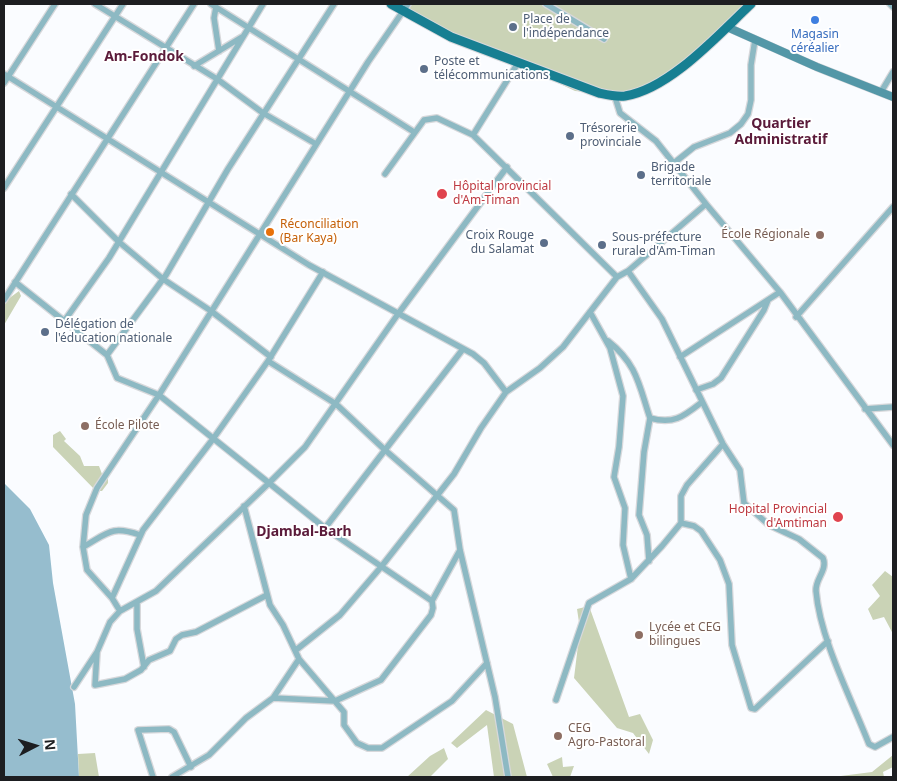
<!DOCTYPE html>
<html>
<head>
<meta charset="utf-8">
<style>
	body { margin:0 }
	#map { position:relative; width:897px; height:781px; overflow:hidden; background:#fafcff; font-family:"Noto Sans",sans-serif }
	canvas { display:block }
	.frame { position:absolute; inset:0; border:5px solid #1d1e21; pointer-events:none }
	.north { position:absolute; left:10px; top:721px; width:50px; height:50px; -webkit-text-stroke:4px #fff; paint-order:stroke; rotate:85deg; font-size:14px; font-weight:700; line-height:20px; text-align:center; color:#1d1e21 }
	.north::after { content:''; display:block; margin:auto; width:18px; height:22px; background:#1d1e21; clip-path:polygon(50% 0,100% 100%,50% 72%,0 100%) }
</style>
</head>
<body>
<div id="map">
<canvas width="897" height="781"></canvas>
<div class="frame"></div>
<div class="north">N</div>
</div>
<script>
const c = document.querySelector('canvas').getContext('2d');
c.lineJoin = 'round';
function fill(path, color) {
  c.fillStyle = color;
  c.fill(path, 'evenodd');
}
function strokePath(path, color, width, dash) {
  c.strokeStyle = color;
  c.lineWidth = width;
  c.lineCap = dash ? 'butt' : 'round';
  c.setLineDash(dash || []);
  c.stroke(path);
}
function label(font, color, halo, rows, align = 'center') {
  c.font = font + ' "Noto Sans",sans-serif';
  c.lineWidth = 4;
  c.setLineDash([]);
  c.textBaseline = 'middle';
  c.strokeStyle = halo;
  c.fillStyle = color;
  for (const [text, x, y, turn = 0] of rows) {
    c.save();
    c.translate(x, y);
    c.rotate((+turn || 0) * Math.PI / 180);
    c.textAlign = isNaN(turn) ? turn : align;
    if (halo) c.strokeText(text, 0, 0);
    c.fillText(text, 0, 0);
    c.restore();
  }
}
fill(new Path2D(`
	M392,4H751L686,64L627,96L575,91Z
	M19,291L21,296L4,325V302Z
	M60,431L66,439L64,441L80,456L84,466H99L102,474L108,478V483L102,491H96L53,447V435Z
	M885,571L893,577V634L884,617L873,620L868,609L880,596L872,585Z
	M589,606L629,717L640,714L653,740L649,754L633,733L617,728L574,678L580,629L577,609Z
	M486,710L513,724L527,777H494L487,725L457,748L451,743Z
	M444,748L448,759L430,777H407L430,756Z
	M95,753L99,777H79L78,754Z
	M893,755V767L883,772L884,777H833L872,772Z
	M562,757L563,767L574,766L570,777H553L547,764Z`), '#cad3b6');
fill(new Path2D(`
	M4,483L30,509L49,545L53,583L75,704L79,777H4Z`), '#96bdce');
const street = new Path2D(`
	M95,4L217,79L263,113L316,144
	M211,4L414,132
	M546,4L604,39
	M890,4L893,7
	M216,7L214,18L219,51
	M194,66L242,37
	M4,74L309,265L473,354L484,363L506,392L540,368L563,347L617,277L628,271L706,204L780,292L893,445
	M4,83L55,4
	M881,92L893,72
	M615,97L620,113L656,141L706,204
	M473,135L518,63
	M674,163L694,147L730,133L741,124L748,114L751,100V65L755,40
	M385,174L424,120L437,118L473,135L617,277
	M4,188L123,4
	M71,194L119,242L163,279L211,311L271,357
	M628,271L662,319L723,444L740,470L744,503L769,525L799,539L823,558C828,570 815,579 816,591C820,639 851,698 869,744L875,747L893,737
	M323,272L268,361L213,439L143,530L112,598L87,570L83,547L86,515L97,488L159,395L368,62L408,4
	M15,282L107,355L117,378L159,395L269,483L156,591L120,611L112,598
	M4,300L194,4
	M590,312L610,348L623,396L619,447L614,477L625,508L623,545L631,579
	M796,317L893,207
	M65,320L109,258L263,4
	M608,341C637,364 639,385 650,418C674,425 684,416 702,402
	M107,355L166,275L228,169L334,4
	M680,357L780,292
	M268,361L336,404L385,450L463,349
	M696,390L713,384L721,378L764,310L768,300
	M865,409L893,407
	M244,506L270,605L283,625L299,659L273,698
	M681,523L694,526L701,531L720,560L729,584L732,645L751,708L755,709L828,641
	M325,528L269,483L305,447L398,314L507,167
	M83,547C108,533 111,525 140,535
	M460,550L432,601L325,528L385,450L454,510L460,550L495,697L508,777
	M649,561L647,535L639,515L644,452L650,418
	M137,603V629L144,667
	M296,650L340,615L381,567L454,474L481,428L506,392
	M97,652L95,685L125,679L141,670L149,660L170,651L176,639L182,635L196,632L267,595
	M299,659L344,712V725L357,743L368,748H382L452,701L487,663
	M74,687L97,652L110,622L120,611
	M556,700L589,603L631,579L662,546L681,523V496L687,485L723,444
	M153,777L138,730L169,729L174,732L191,767
	M172,777L209,755L246,718L273,698L335,701L381,680L431,615L433,608L432,601`);
const secondary = new Path2D(`
	M727,27L817,67L893,97`);
const primary = new Path2D(`
	M391,4L451,37L599,93C608,95 616,97 625,96C670,89 719,34 751,4`);
strokePath(street, '#d7d8db', 8);
strokePath(secondary, '#d7d8db', 9);
strokePath(primary, '#d7d8db', 11);
strokePath(street, '#8db9c3', 5.5);
strokePath(secondary, '#5397a7', 8);
strokePath(primary, '#177f92', 9);
for (const [x, y, r, color] of [
	[815,20,5,"#3f7fe0"],
	[513,27,5,"#5c6f8a"],
	[424,69,5,"#5c6f8a"],
	[570,136,5,"#5c6f8a"],
	[641,175,5,"#5c6f8a"],
	[442,194,6,"#e0444e"],
	[270,232,5,"#e8710a"],
	[820,235,5,"#8d6e63"],
	[544,243,5,"#5c6f8a"],
	[602,245,5,"#5c6f8a"],
	[45,332,5,"#5c6f8a"],
	[85,426,5,"#8d6e63"],
	[838,517,6,"#e0444e"],
	[639,635,5,"#8d6e63"],
	[558,736,5,"#8d6e63"]
]) {
  const dot = new Path2D();
  dot.arc(x, y, r, 0, 2 * Math.PI);
  c.fillStyle = color;
  c.fill(dot);
  strokePath(dot, '#fff', 2);
}
label('12px', '#4e5e75', '#fff', [
	["Place de",523,20],
	["l'indépendance",523,34],
	["Poste et",434,62],
	["télécommunications",434,76],
	["Trésorerie",580,129],
	["provinciale",580,143],
	["Brigade",651,168],
	["territoriale",651,182],
	["Croix Rouge",534,236,"right"],
	["du Salamat",534,250,"right"],
	["Sous-préfecture",612,238],
	["rurale d'Am-Timan",612,252],
	["Délégation de",55,325],
	["l'éducation nationale",55,339]
], 'left');
label('12px', '#366cbe', '#fff', [
	["Magasin",815,35],
	["céréalier",815,49]
]);
label('12px', '#be3a42', '#fff', [
	["Hôpital provincial",453,187],
	["d'Am-Timan",453,201],
	["Hopital Provincial",827,510,"right"],
	["d'Amtiman",827,524,"right"]
], 'left');
label('12px', '#c56008', '#fff', [
	["Réconciliation",280,225],
	["(Bar Kaya)",280,239]
], 'left');
label('12px', '#785e54', '#fff', [
	["École Régionale",810,235,"right"],
	["École Pilote",95,426],
	["Lycée et CEG",649,628],
	["bilingues",649,642],
	["CEG",568,729],
	["Agro-Pastoral",568,743]
], 'left');
label('bold 14px', '#5b1b3a', '#fff', [
	["Am-Fondok",144,57],
	["Quartier",781,124],
	["Administratif",781,140],
	["Djambal-Barh",304,532]
]);
</script>
</body>
</html>
